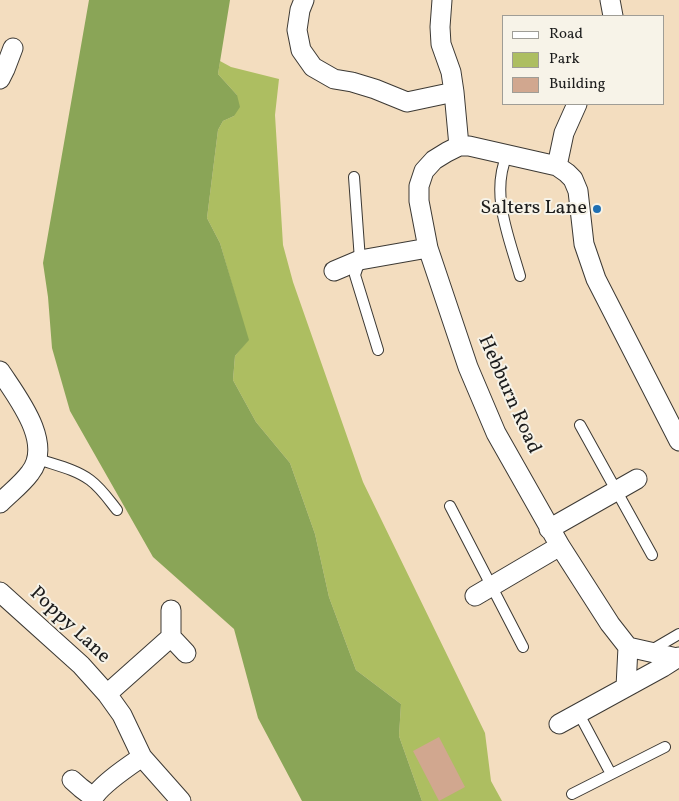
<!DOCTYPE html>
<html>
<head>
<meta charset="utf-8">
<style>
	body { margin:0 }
	#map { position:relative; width:679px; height:801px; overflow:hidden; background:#f3ddbf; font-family:Vollkorn,serif }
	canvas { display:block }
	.legend { position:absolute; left:502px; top:15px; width:162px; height:90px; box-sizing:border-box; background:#f7f3e8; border:1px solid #9f9d96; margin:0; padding:6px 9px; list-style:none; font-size:15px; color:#1c1c1c }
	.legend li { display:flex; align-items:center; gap:10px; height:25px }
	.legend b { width:25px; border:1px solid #9f9d96 }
</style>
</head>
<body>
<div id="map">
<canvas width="679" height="801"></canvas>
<ul class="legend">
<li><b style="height:6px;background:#fff"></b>Road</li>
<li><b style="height:14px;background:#adbe61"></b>Park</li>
<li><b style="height:14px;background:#d1a78f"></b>Building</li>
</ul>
</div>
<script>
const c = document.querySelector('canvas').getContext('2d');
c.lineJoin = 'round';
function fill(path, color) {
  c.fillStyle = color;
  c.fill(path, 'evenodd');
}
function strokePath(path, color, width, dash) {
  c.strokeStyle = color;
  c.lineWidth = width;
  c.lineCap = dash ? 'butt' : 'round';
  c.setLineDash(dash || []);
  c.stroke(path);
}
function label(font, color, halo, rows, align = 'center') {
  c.font = font + ' Vollkorn,serif';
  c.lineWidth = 4;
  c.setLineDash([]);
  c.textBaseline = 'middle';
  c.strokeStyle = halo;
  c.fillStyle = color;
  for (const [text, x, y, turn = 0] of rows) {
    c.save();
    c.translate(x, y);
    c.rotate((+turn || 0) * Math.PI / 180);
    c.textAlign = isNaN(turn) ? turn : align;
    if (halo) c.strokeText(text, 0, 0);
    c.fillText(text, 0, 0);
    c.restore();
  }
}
fill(new Path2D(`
	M220,61L231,67L279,79L275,115L283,245L293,282L363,482L485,733L491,781L502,801H422L399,736L401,704L356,670L329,597L315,534L290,463L256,422L233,380L235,356L248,340L220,243L207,218L218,130L223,121L234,116L237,95L218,74Z`), '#adbe61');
fill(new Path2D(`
	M89,0H230L218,74L237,95L240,107L234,116L223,121L218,130L207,218L220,243L249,340L235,356L233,380L256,422L290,463L315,534L329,597L356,670L401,704L399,736L422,801H302L258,718L234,629L153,557L70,411L52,348L48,297L43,263Z`), '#8aa557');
fill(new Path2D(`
	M439,737L465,787L439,801L413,751Z`), '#d1a78f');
const service = new Path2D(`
	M507,155C490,194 509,237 520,276
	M354,177L360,260L355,275L378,350
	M580,425L652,555
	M38,459C55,465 75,469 90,480C101,488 109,500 117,510
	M450,506L523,647
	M650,651L679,634
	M579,714L611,774
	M572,794L665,747`);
const minor = new Path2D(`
	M304,0L300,10L297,30L301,50L313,67L334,79L352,82L375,89L407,102L454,92
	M442,0L440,27L441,44L451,72L454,92L459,146
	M610,0L613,16
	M0,79L5,69L13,48
	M557,166L564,133L577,104
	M334,271L360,260L428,248
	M0,371C17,397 54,443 30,473C22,484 10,493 0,503
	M679,441L596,279L584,244L578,191L573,179L567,173L557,166L469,146H459L447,152L434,160L424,171L419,186V201L428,248L468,367L496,433L560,546L610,624L628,647L677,658L679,657
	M549,529L637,479
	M0,592L81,665L107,694L122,715L142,757L181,801
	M475,596L560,546
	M171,610V637L186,653
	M626,687L628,647
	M107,694L171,637
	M559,724L663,667L677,658
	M72,780L81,788L93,797
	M92,801C97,787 129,766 142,757`);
strokePath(service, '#3c3934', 12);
strokePath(minor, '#3c3934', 21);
strokePath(service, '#fff', 10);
strokePath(minor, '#fff', 19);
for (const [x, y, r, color] of [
	[597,209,5,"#1f6fb2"]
]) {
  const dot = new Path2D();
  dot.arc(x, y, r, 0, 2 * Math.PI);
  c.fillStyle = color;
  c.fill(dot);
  strokePath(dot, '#f7f3e8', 2);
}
label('20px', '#1c1c1c', '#f7f3e8', [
	["Salters Lane",587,209]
], 'right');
label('20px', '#1c1c1c', '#f7f3e8', [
	["Hebburn Road",508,395,66],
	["Poppy Lane",69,626,43]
]);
</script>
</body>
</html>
